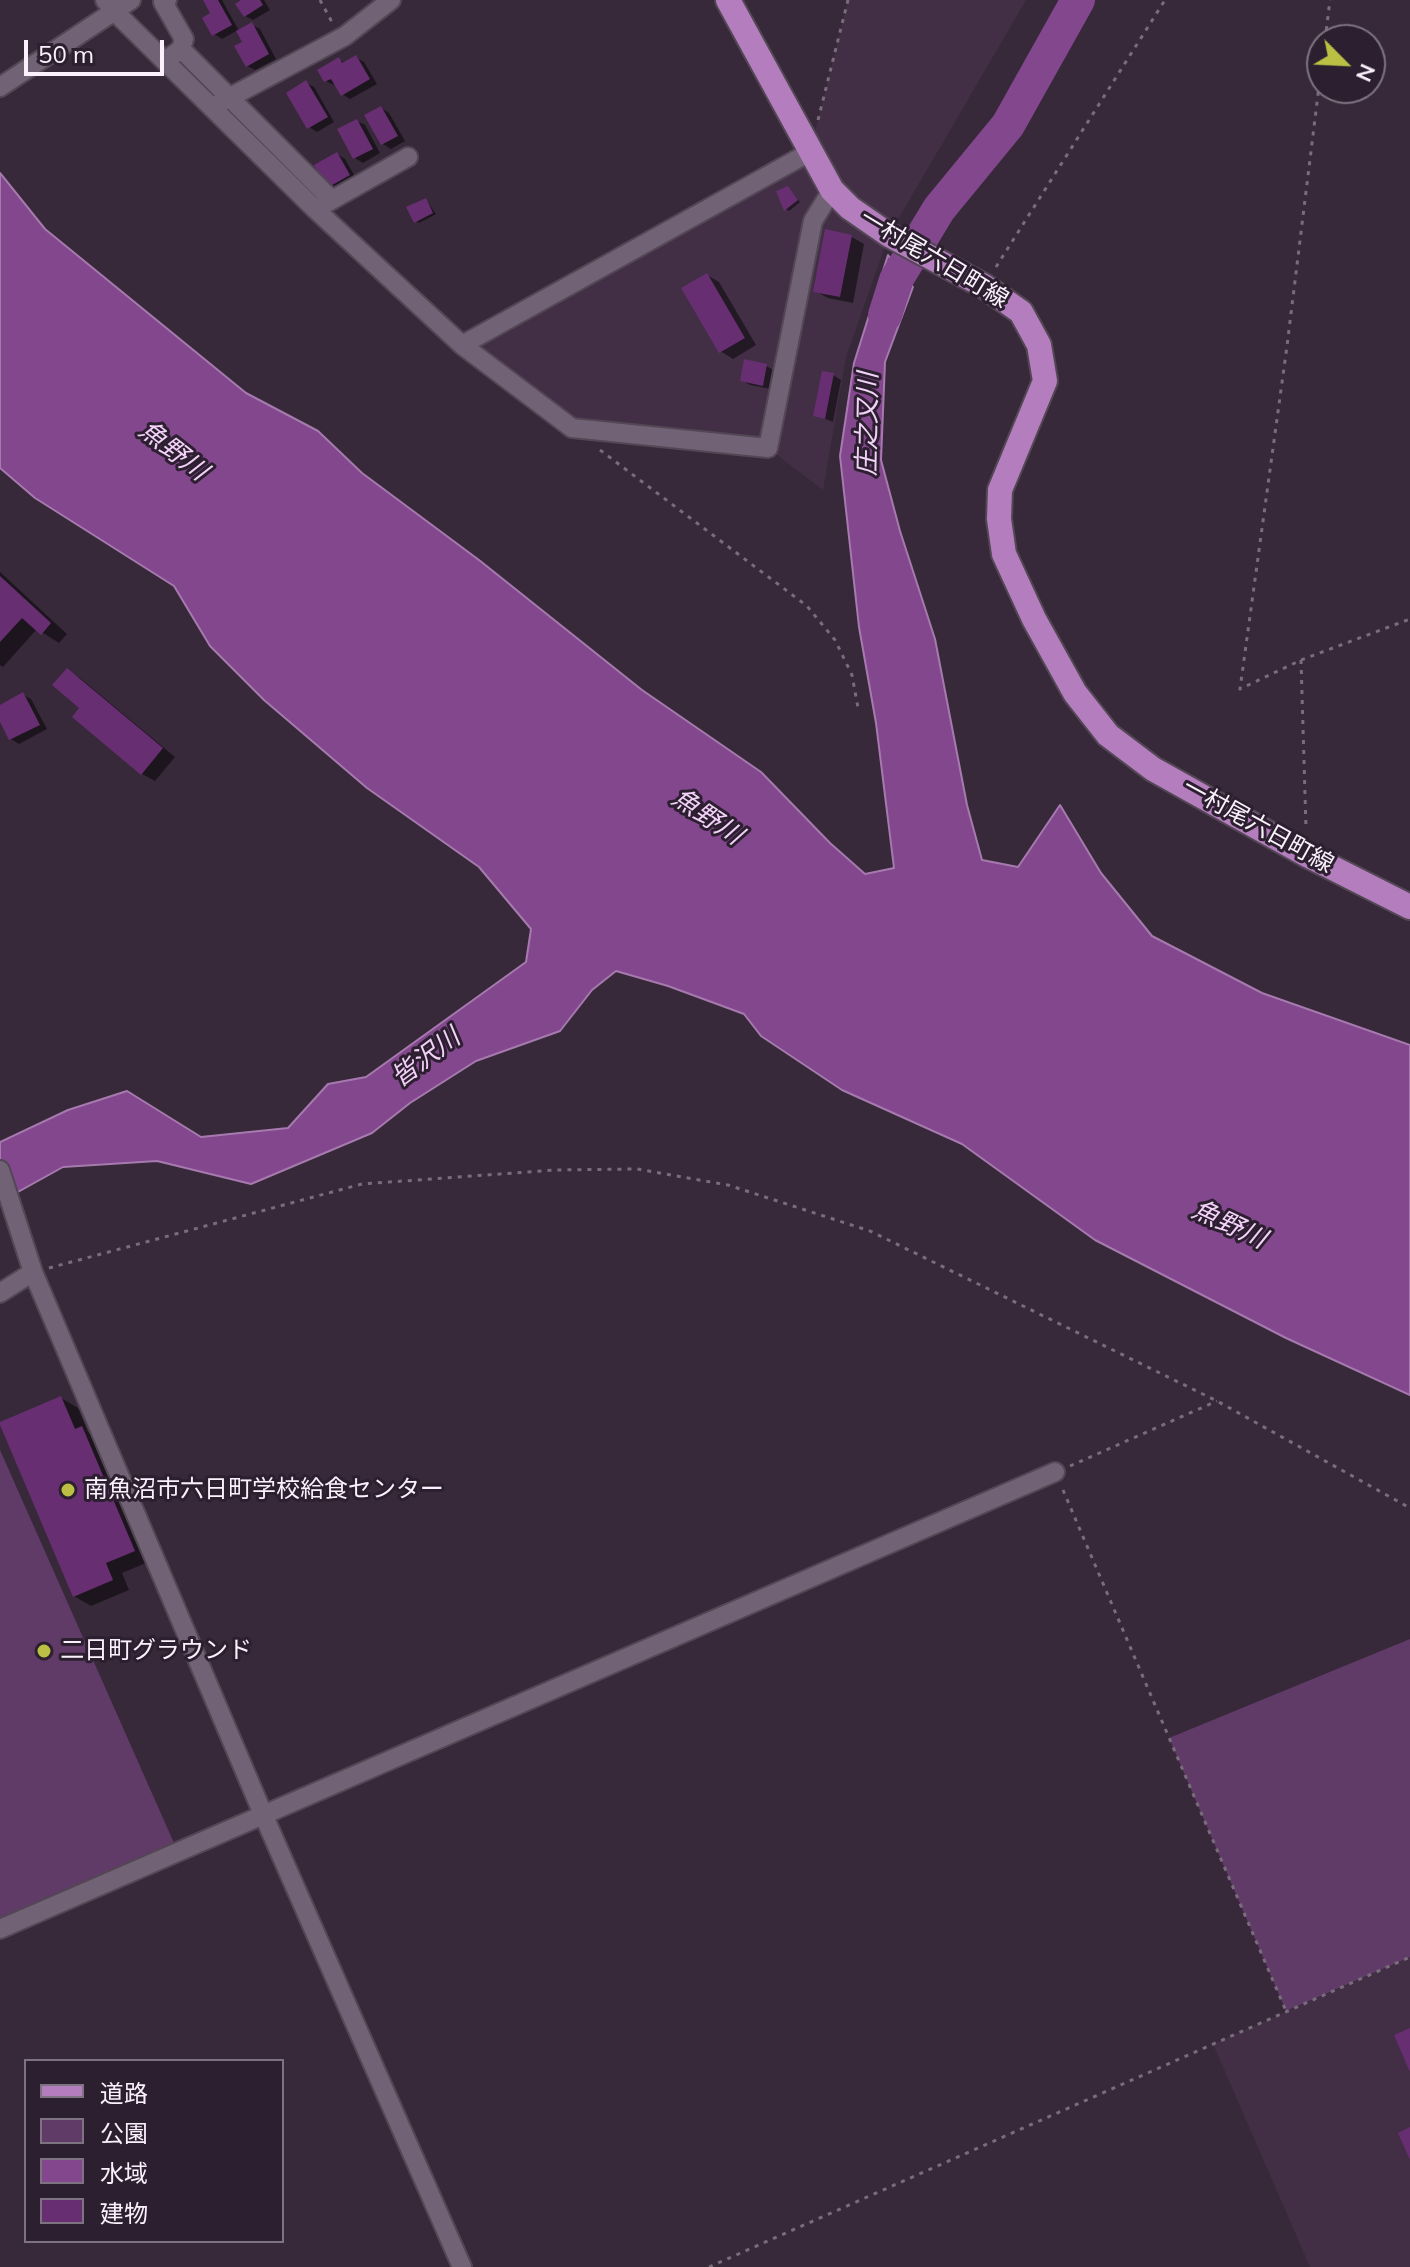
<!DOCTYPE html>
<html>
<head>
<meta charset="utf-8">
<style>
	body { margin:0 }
	#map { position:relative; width:1410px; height:2267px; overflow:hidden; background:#372939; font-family:Mulish,"Noto Sans JP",sans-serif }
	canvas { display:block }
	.legend { position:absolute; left:24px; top:2059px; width:260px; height:184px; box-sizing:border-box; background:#2c1f2f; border:2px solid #7e7381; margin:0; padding:10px 14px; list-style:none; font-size:24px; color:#faf1fc }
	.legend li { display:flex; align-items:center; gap:16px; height:40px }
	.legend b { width:40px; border:2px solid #7e7381 }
	.north { position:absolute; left:1306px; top:24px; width:80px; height:80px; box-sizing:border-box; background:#2c1f2f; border:2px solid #7e7381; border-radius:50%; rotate:114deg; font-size:22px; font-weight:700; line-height:32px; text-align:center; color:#faf1fc }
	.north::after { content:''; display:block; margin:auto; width:28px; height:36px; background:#bbc044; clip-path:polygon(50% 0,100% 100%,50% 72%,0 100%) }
	.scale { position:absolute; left:24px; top:40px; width:140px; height:36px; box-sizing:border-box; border:4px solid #faf1fc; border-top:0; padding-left:10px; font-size:24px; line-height:28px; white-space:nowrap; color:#faf1fc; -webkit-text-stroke:6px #2c1f2f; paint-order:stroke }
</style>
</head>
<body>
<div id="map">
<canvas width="1410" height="2267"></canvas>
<ul class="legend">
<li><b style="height:10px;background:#b47ebe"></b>道路</li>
<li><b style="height:22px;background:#603b67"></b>公園</li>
<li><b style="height:22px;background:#82478d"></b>水域</li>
<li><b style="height:22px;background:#682e72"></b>建物</li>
</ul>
<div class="north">N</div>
<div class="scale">50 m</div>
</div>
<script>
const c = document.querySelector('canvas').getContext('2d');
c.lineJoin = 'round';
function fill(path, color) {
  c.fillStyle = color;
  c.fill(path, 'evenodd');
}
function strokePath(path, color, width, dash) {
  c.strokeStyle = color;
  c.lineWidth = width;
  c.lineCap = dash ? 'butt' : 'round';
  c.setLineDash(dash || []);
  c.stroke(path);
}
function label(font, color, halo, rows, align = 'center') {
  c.font = font + ' Mulish,"Noto Sans JP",sans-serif';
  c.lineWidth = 6;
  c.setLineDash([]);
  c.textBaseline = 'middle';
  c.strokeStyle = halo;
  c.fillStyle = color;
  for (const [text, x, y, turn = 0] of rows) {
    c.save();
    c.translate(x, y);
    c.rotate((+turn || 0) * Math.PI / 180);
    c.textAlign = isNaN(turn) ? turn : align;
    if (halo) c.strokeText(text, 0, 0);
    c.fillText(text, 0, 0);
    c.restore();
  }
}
fill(new Path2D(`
	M848,0H1026L889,235L846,357L823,490L768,448L572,428L462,345L810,152Z
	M1410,1957V2267H1310L1213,2044Z`), '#422f45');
fill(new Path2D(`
	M0,1450L178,1852L0,1929Z
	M1410,1639V1957L1286,2011L1169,1738Z`), '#603b67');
const water = new Path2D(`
	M0,173L45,229L246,393L318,431L362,473L479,560L642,690L761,772L830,843L865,874L894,868L876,723L859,627L840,456L854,363L888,255L913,287L885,362L881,460L900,531L935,639L967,805L982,860L1018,867L1060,805L1101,873L1152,936L1262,993L1410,1045V1395L1286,1338L1095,1240L962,1144L842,1090L761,1036L744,1014L668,986L616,971L592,990L560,1031L476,1061L410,1103L372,1133L251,1184L157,1161L63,1167L0,1202V1142L68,1110L127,1091L201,1137L288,1128L328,1084L366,1077L526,962L531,929L479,867L367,788L264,700L210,646L174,586L35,498L0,468Z`);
fill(water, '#82478d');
strokePath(water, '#a67aae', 2);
fill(new Path2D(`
	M205,0H222L239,31L252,25L260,29L276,59L255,70L247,66L245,43L238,30L222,39L214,34L213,14Z
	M245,0H264L270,10L253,20L245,16Z
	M356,58L364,62L377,84L350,99L342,94L336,84L334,85L326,81L339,60L346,64Z
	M306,83L314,87L334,122L317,132L309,127Z
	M381,108L389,113L405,141L391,149L383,144Z
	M357,121L365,125L380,153L363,163L355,158Z
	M337,154L345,159L357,180L337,191L329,187Z
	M791,191L800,202L789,211L786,209Z
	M426,200L436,214L419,223L416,221Z
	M852,237L864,244L853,303L828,298L815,291Z
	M707,275L719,282L756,345L733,359L720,351Z
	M766,366L774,370L771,389L750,385L742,380Z
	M833,375L841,380L833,422L815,415Z
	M0,572L67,634L59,643L37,629L3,667L0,665Z
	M67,670L80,678L175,757L155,781L142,774L75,717L82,708Z
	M23,695L31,699L47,729L19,744L11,739L0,718V707Z
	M61,1398L78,1408L88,1432L99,1438L151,1561L122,1573L129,1590L91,1606L74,1596Z`), '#0007');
strokePath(new Path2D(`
	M885,315L896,280L939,209L1008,125L1078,0`), '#82478d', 34);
fill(new Path2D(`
	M203,0H218L232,25L212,36L202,18L210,13Z
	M241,0H260L263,5L244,17L235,4Z
	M252,22L269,54L246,67L234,46L242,42L236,31Z
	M356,55L370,79L341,96L331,79L324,82L317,70L339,57L342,63Z
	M306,80L328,117L307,129L286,93Z
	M381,106L398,136L381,145L364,115Z
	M357,119L373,149L353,159L337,129Z
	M337,152L350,175L327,188L314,165Z
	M788,186L798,200L784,211L776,191Z
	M426,198L433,213L414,223L406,207Z
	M825,229L852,235L840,297L813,292Z
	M707,273L745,338L719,353L681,288Z
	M744,359L767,364L763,386L740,381Z
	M822,371L834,373L825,419L813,416Z
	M0,576L51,623L41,635L22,618L0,642Z
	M67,668L163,748L141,775L72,717L79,708L52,685Z
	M23,692L40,725L9,740L0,722V705Z
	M61,1396L75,1429L82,1426L135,1551L106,1563L113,1580L73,1597L0,1425V1422Z
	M1410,2028V2072L1394,2035Z
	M1410,2127V2160L1398,2133Z`), '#682e72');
const minor = new Path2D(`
	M105,0L114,11L315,209L462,345L572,428L768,448L813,221L832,190
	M167,0L163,2L184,39L181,49L173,55
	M181,49L332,200
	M0,87L131,0
	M221,102L345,36L391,0
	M323,205L408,157
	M462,345L810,152
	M0,1170L33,1272L263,1814L462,2267
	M0,1293L33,1272
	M0,1929L1055,1472`);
const major = new Path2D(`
	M728,0L832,190L850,208L889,235L984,286L1021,312L1039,345L1045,381L1000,490L999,519L1004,554L1034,619L1075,693L1108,735L1153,769L1307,855L1410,907`);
strokePath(minor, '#534755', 22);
strokePath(major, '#534755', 28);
strokePath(new Path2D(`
	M320,0L333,24
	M1325,40L1330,0
	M1322,62L1287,346L1240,689L1301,660L1410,619
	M818,120L848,0
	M996,267L1165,0
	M600,450L807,606L835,640L852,675L858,708
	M1301,660L1306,828
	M49,1268L362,1184L555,1170L637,1169L728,1185L870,1231L1217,1401L1410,1508
	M1070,1466L1217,1401
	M1063,1490L1286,2011
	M709,2267L1410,1957`), '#796d7b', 3, [4, 6]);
strokePath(minor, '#726275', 18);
strokePath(major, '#b47ebe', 24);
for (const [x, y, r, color] of [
	[68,1490,8,"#bbc044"],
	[44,1651,8,"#bbc044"]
]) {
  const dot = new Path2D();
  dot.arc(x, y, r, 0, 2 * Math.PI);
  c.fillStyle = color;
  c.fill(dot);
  strokePath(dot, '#2c1f2f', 3);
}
label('24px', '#faf1fc', '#2c1f2f', [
	["一村尾六日町線",934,259,31],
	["一村尾六日町線",1258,826,29]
]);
label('24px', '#faf1fc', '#2c1f2f', [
	["南魚沼市六日町学校給食センター",84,1490],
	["二日町グラウンド",60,1651]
], 'left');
label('italic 26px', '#f3d2f9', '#2c1f2f', [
	["庄之又川",868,424,-89],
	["魚野川",173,451,38],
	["魚野川",707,817,34],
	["皆沢川",426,1058,-37],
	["魚野川",1229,1225,25]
]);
</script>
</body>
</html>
